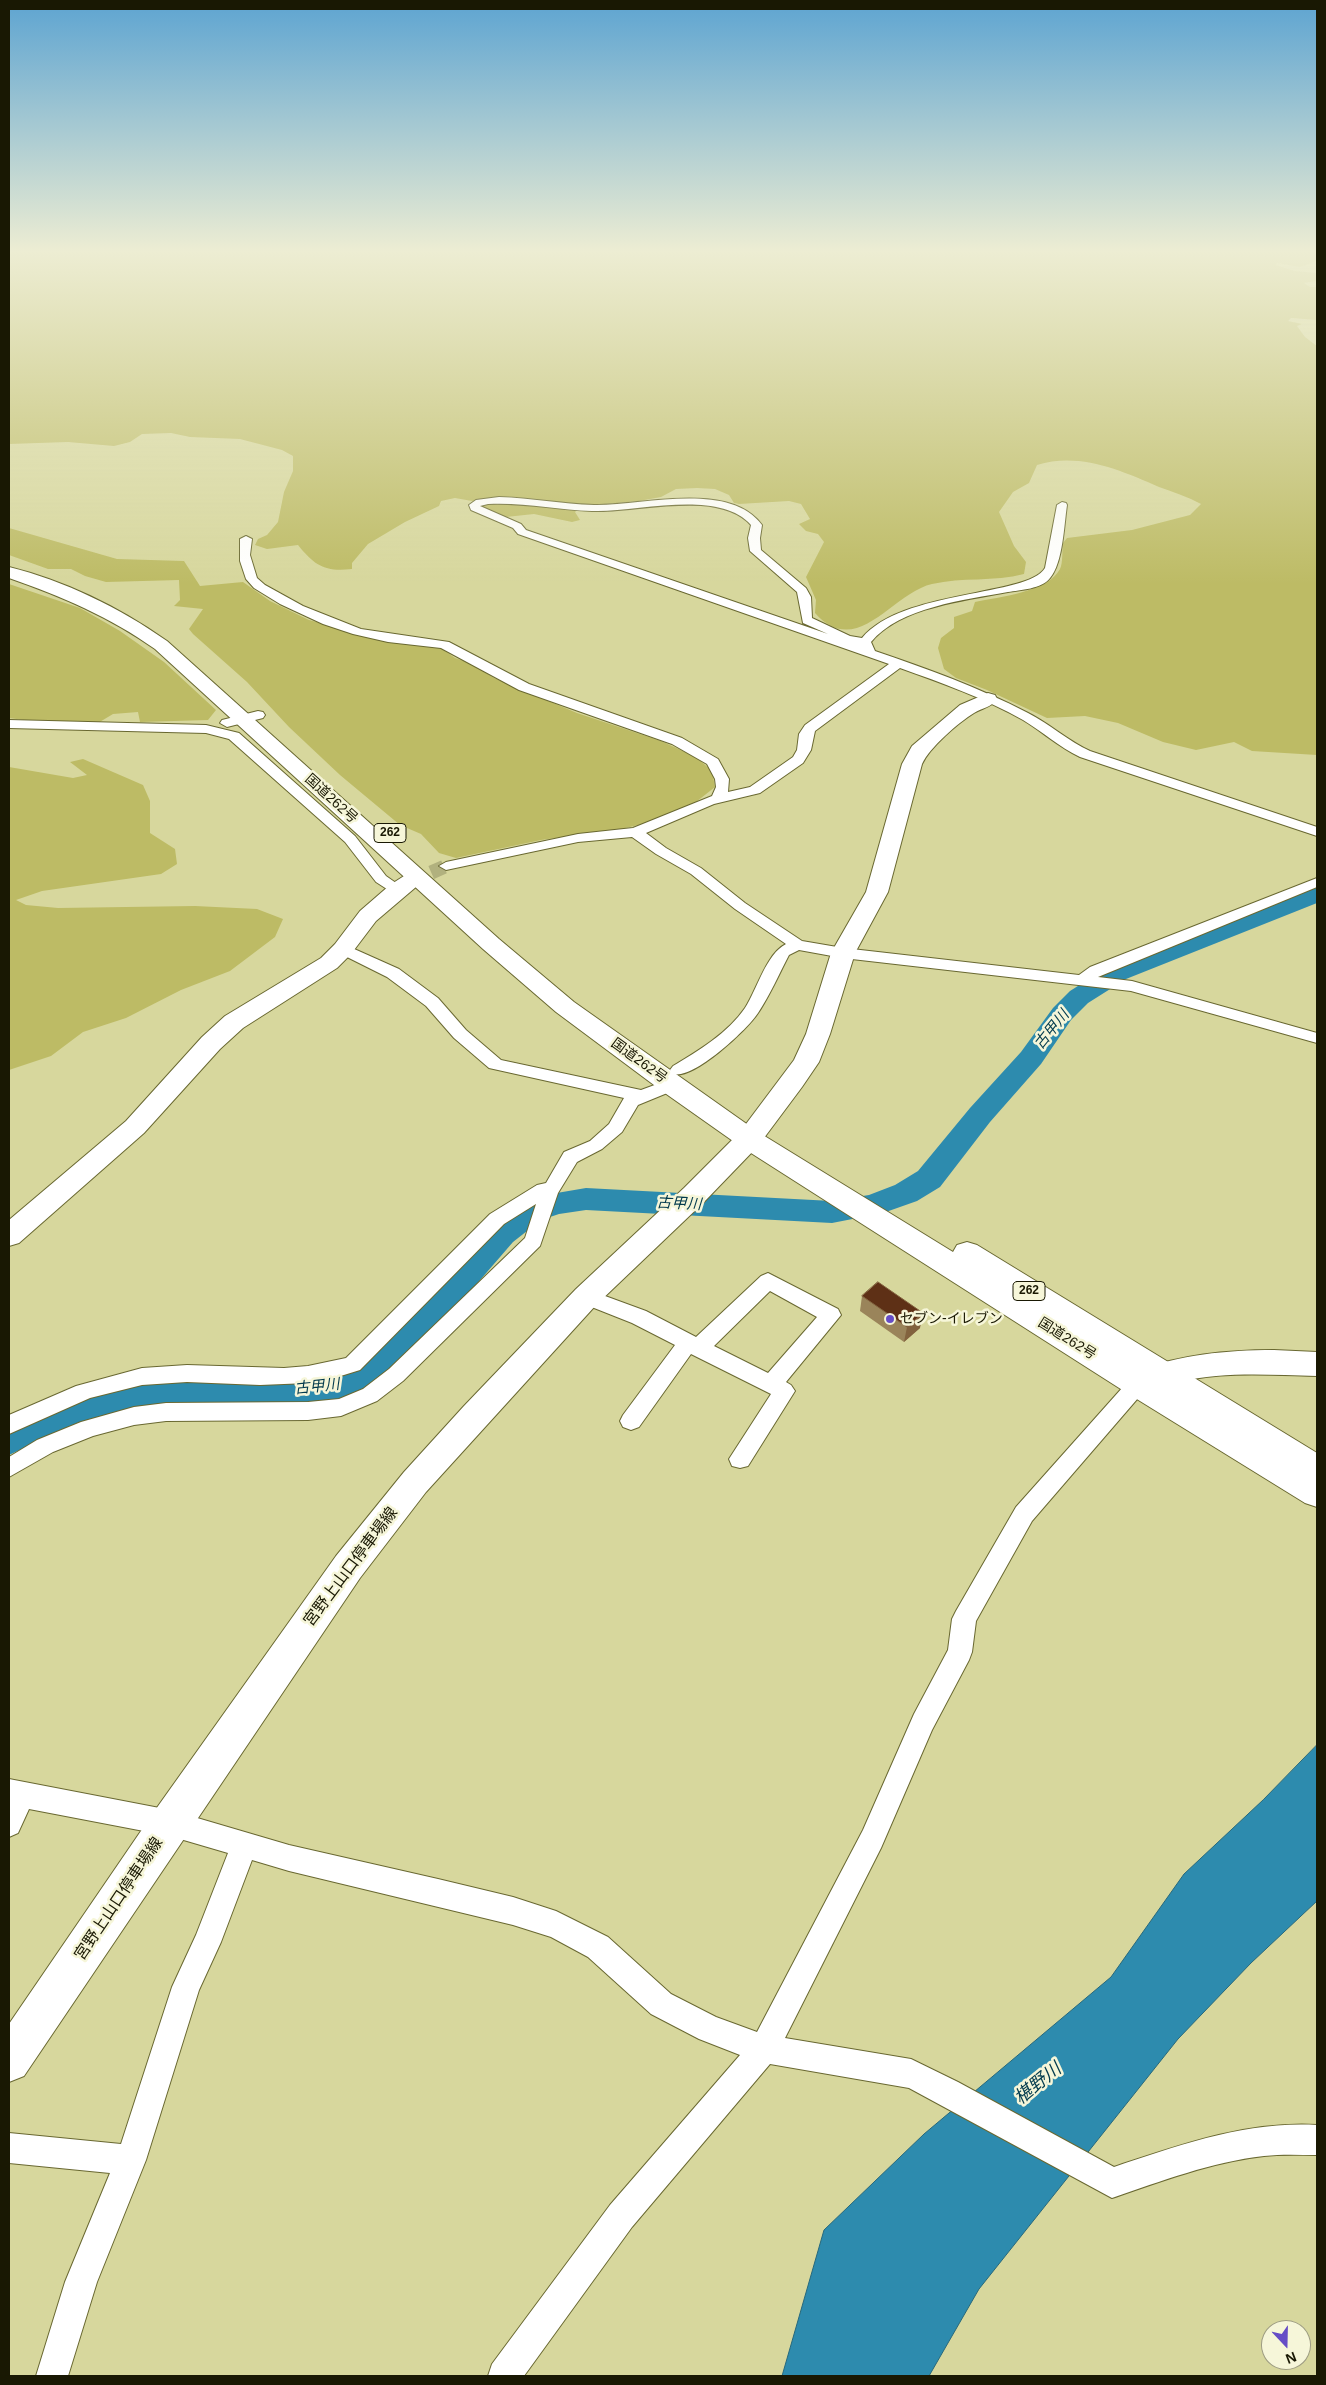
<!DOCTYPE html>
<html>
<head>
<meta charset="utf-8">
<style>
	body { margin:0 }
	#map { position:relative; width:1326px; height:2385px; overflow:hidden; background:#d7d79d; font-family:Arial,sans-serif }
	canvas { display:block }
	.frame { position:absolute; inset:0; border:10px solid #191803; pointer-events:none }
	.north { position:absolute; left:1261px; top:2320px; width:50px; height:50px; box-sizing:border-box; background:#f6f6d9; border:1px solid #9e9d83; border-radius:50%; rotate:159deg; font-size:14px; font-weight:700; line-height:20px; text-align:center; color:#191803 }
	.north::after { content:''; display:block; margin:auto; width:18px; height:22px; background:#664dc6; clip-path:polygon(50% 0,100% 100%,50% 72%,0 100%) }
</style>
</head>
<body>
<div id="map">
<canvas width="1326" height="2385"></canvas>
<div class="frame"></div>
<div class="north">N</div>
</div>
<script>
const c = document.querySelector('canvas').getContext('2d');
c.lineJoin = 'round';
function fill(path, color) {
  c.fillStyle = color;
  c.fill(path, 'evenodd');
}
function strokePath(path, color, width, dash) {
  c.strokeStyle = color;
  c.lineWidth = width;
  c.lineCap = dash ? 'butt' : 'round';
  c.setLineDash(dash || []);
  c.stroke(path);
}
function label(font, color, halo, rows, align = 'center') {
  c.font = font + ' Arial,"Noto Sans JP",sans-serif';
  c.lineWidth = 5;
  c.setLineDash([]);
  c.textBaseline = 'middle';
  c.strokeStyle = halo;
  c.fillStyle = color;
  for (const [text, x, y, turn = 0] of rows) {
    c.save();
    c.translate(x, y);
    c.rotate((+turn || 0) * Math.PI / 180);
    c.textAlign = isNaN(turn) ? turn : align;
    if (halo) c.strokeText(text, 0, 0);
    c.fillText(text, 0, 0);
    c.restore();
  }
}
fill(new Path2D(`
	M9,250H1317V261L1300,267L1277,263L1276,265L1294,271L1317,273V281L1304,283L1310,287H1317V320L1291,318L1288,321L1302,324L1297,326L1305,337L1317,346V755L1252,751L1234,742L1196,750L1163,742L1118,723L1085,716L1047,718L987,690L956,678L944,669L938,648L941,638L954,628V617L972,611L975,602C999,597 1048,592 1060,569C1063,563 1062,550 1063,543L1067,538L1132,530L1190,515L1201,504C1188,497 1173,492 1159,487C1120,470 1079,452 1037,465L1029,483L1013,492L999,512L1014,546L1026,562L1024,574C994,582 962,577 932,584C892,593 857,660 815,613L816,600L806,577L824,542L818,534L806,531L799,524L810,519L801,504L789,501L739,504L734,503L729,495L715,489L697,488L676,489L661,497L639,501L582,506L575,512L580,520L572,522L534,514L506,517L481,508L472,501L455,498L441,501L439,506L405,522L368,544L352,563V569C325,572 315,566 298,545L267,549L255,545L258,539L267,535L278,522L284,492L293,471V456L282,450L240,439L190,437L171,433L142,434L130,442L114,446L68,442L9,444Z
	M9,528L117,559L184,561L200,586L243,582L270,601L309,620L358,633L437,645L455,658L470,663L494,678L577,713L661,741L696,757L712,771L715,787L696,802L647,823L621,829L541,840L456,858L439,853L421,834L400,825L340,775L289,727L247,682L193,634L189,629L203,609L174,606L180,600L179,580L106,582L85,576L71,569H48L9,555Z
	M9,584L80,608L120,631L164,662L216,710L208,720L140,722L138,712L113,714L98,723L31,721L9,718Z
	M83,759L143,785L150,801V833L175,849L177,864L161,874L42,891L16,900L26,905L58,908L195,906L257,909L283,919L275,937L230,971L181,990L126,1018L83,1032L51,1056L9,1070V767L73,778L87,775L70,762Z`), '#bdbb65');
const water = new Path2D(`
	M1317,1745V1901L1251,1963L1178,2039L979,2289L929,2376H782L824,2230L924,2134L1111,1977L1184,1874L1263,1800Z`);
fill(water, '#2d8bae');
strokePath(water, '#27687b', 1);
fill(new Path2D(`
	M1317,887V903L1126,979L1088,1003L1071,1020L1041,1064L990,1122L940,1187L917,1201L883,1213L832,1223L586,1210L559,1214L541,1220L513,1242L404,1368L370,1391L321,1403L139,1407L77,1423L9,1455V1424L59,1401L139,1379L321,1375L349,1369L380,1350L491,1226L519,1204L545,1195L586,1188L832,1201L869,1195L895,1185L918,1171L970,1108L1021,1052L1053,1008L1070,991L1108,967Z`), '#2d8bae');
strokePath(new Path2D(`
	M412,881L446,866`), '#b1b17e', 14, [14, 7]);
const street = new Path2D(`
	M499,497C531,498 562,504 594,505C641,506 729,480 762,525L760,538L761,550L806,588L811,597L812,618L850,636L862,638C903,589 1028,597 1045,568L1057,505L1062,502L1066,503L1067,505C1064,525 1063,563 1050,578C1042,589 1020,590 1008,592C965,600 900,607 871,642L875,651C928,669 978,687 1028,713C1050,724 1068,741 1090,751L1317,827V836L1080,757C1059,747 1043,732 1023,720C984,698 942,683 900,668L815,731L811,750L803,763L760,793L714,804L646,833L666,848L701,868L745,903L802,941L843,948L1079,975L1090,967L1317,878V887L1098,977L1132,981L1317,1033V1043L1131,991L843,958L799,950L789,955C779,974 770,995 758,1013C747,1030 693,1080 673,1074L670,1070L673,1066C698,1051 728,1033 745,1008C757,990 766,954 786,944L735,909L691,874L656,854L632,837L578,842L446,870L439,866L446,862L578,834L633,828L712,796L716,787L715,779L707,764L672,744L519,690L441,648L388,642L353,634L323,624L280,604L254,588L246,579L240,561V539L246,536L252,539L250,555L257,578L265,585L303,606L361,629L449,642L529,684L682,738L718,759L729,779L728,792L750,787L793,757L797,750L799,734L805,725L889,664L518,534L513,528L471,510L469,505L476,500ZM488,504C523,502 557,510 592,511C635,513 718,488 751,525L748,538L750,551L797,592L803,623L828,634L526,530L521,524L480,506Z
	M258,711L263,712L265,715L263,718L227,727L220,723L222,720Z
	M9,720L206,725L239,733L355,836L386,876L406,890L403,893H393L376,882L345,842L229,739L206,733L9,728Z
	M343,944L399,969L438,998L466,1030L501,1060L641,1090L671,1079L677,1081L680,1085L677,1089L638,1105L622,1132L602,1149L577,1162L558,1193L540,1246L403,1381L377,1401L341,1416L308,1420L166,1421L134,1425L93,1436L53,1452L9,1477V1457L37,1440L81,1422L134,1407L166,1403L308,1402L339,1399L363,1389L389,1369L525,1238L536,1204L504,1224L360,1370L331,1379L308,1383L260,1385L187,1382L142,1385L90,1398L9,1434V1415L76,1386L142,1368L187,1365L284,1368L308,1366L346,1358L490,1214L537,1185L546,1183L564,1152L590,1141L609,1124L624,1098L489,1068L454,1038L426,1006L387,977L337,952L335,949L337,946Z
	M768,1273L838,1309L841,1315L786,1382L791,1385L795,1391L748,1466L740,1468L732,1466L729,1459L771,1394L691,1354L639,1427L631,1430L623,1427L620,1421L623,1415L675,1345L632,1323L579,1302L576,1297L579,1292L586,1289L646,1311L696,1337L761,1276ZM770,1291L817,1317L768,1373L714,1346Z
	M1138,1376L1145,1378L1149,1384L1145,1390L1032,1521L976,1621L972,1652L969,1660L932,1730L881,1848L785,2038L911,2059L958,2082L1114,2167C1180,2145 1246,2121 1317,2125V2155C1299,2155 1282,2154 1264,2156C1211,2162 1162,2181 1112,2198L909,2088L770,2064L632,2227L524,2376H488L492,2364L610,2205L740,2055L699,2039L651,2014L588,1957L551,1937L513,1925L289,1871L252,1860L221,1942L199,1990L146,2160L97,2282L68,2376H36L65,2282L110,2173L9,2163V2133L121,2144L172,1987L196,1935L228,1853L170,1836L29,1809L18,1833L9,1837V1779L170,1810L289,1845L438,1879L513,1897L556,1911L608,1937L671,1994L716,2017L757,2032L863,1830L914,1714L948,1650L952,1619L956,1611L1016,1507L1131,1378Z`);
const secondary = new Path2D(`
	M988,693L995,695L997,699C992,707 982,708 974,713C958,723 930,747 922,764L888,892L855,953L830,1034L819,1062L802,1087L758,1146L704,1202L596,1305L426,1492L360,1578L24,2076L9,2082V2024L156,1809L336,1556L404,1472L464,1406L576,1289L684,1188L740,1132L794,1060L806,1034L831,953L866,892L902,764L912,746L960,705Z
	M412,874L420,876L423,881L376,921L351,954L337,968L243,1028L220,1049L144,1133L19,1243L9,1246V1220L126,1121L202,1037L225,1016L321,958L335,944L360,911L390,885L404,876Z
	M1274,1350L1317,1352V1376C1271,1375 1224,1371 1179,1382C1162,1386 1153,1395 1135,1389L1131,1380L1135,1371C1181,1355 1225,1350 1274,1350Z`);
const highway = new Path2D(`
	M9,567C65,581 120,608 167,641L499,939L574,1002L758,1132L953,1252L957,1245L967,1242L977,1245L1317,1453V1507L1305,1503L1127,1393L740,1146L662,1091L556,1012L483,949L155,649C110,617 61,596 9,578Z`);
strokePath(street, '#696831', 2);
strokePath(secondary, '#696831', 2);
strokePath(highway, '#696831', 2);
fill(street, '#fff');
fill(secondary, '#fff');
fill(highway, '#fff');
fill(new Path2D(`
	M862,1296L920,1328L904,1342L860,1311Z`), '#9a845a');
fill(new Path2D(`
	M923,1313L920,1328L904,1342L907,1327Z`), '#82623e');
const building = new Path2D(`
	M878,1282L923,1313L907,1327L862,1296Z`);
fill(building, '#5e3016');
strokePath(building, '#82623e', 1);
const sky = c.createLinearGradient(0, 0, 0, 584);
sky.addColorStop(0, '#5da4d1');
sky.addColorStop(0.43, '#ededd3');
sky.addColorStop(1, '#ededd300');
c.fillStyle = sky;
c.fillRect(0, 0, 1326, 584);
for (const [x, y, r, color] of [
	[890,1319,5,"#664dc6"]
]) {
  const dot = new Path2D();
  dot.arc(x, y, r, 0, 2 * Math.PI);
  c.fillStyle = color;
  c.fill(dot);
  strokePath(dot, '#f6f6d9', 2);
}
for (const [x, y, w] of [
	[390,833,32],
	[1029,1291,32]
]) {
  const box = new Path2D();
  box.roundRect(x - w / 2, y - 9.5, w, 19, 4);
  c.fillStyle = '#f6f6d9';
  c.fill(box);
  strokePath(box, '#191803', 1);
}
label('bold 12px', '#191803', null, [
	["262",390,833],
	["262",1029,1291]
]);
label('14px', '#191803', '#f6f6d9', [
	["国道262号",331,799,42],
	["国道262号",639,1061,36],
	["国道262号",1067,1339,32]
]);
label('14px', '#191803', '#f6f6d9', [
	["セブン-イレブン",900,1319]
], 'left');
label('italic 15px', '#023a4d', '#f6f6d9', [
	["古甲川",1052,1030,-51],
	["古甲川",679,1204,3],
	["古甲川",317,1387,-6]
]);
label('16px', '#191803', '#f6f6d9', [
	["宮野上山口停車場線",351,1567,-53],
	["宮野上山口停車場線",119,1899,-56]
]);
label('italic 18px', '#023a4d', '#f6f6d9', [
	["椹野川",1038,2084,-39]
]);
</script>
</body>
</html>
